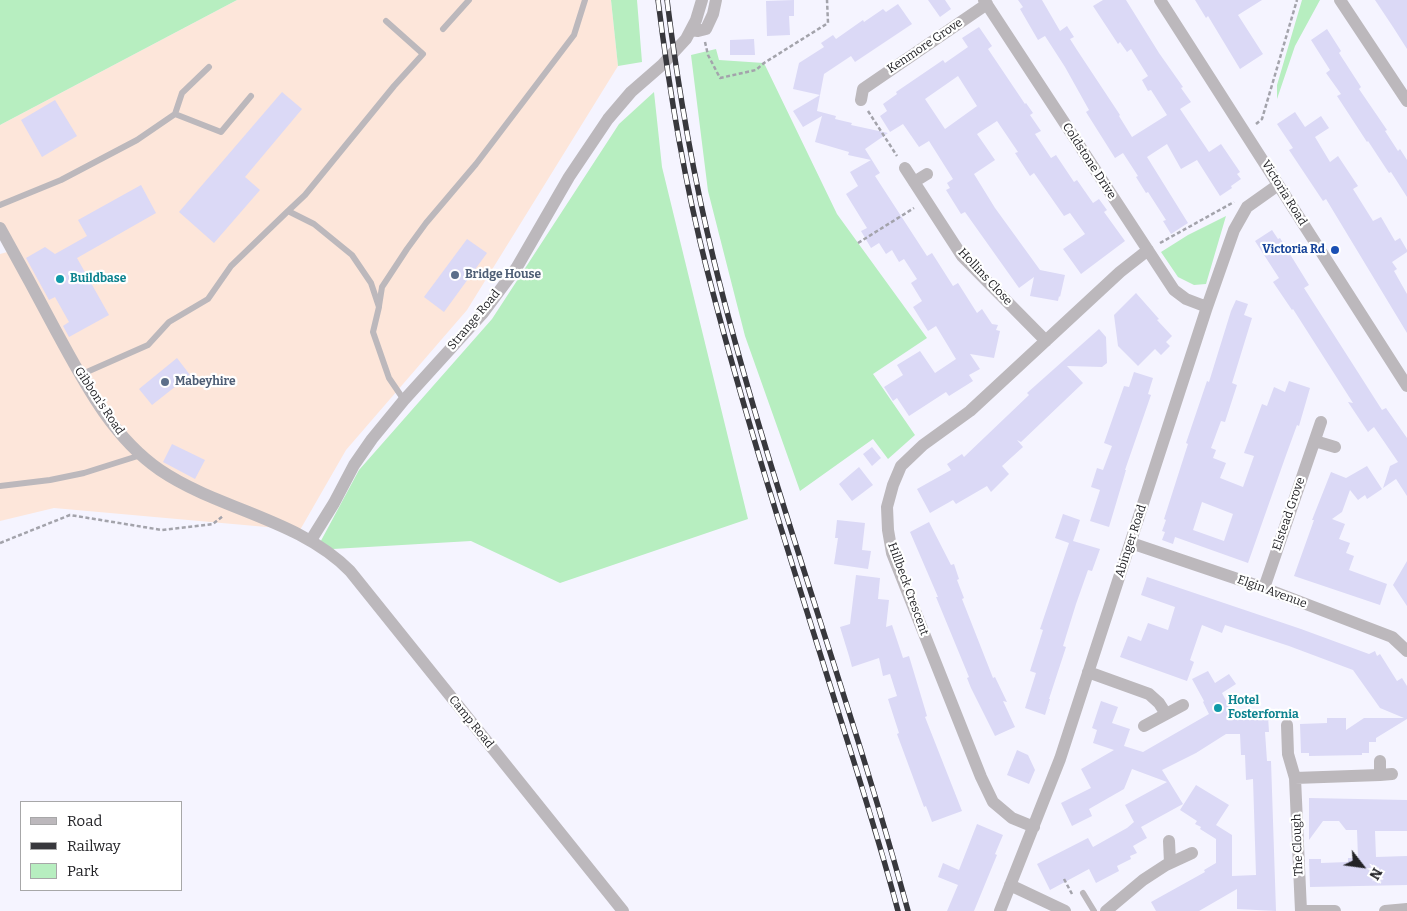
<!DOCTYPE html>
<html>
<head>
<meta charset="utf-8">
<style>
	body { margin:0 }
	#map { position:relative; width:1407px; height:911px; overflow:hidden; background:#f5f4ff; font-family:Bitter,serif }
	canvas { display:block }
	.legend { position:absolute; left:20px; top:801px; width:162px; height:90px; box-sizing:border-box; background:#fff; border:1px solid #a7a7a8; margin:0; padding:6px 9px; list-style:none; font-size:15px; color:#222226 }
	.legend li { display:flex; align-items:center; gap:10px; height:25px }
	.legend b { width:25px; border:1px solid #a7a7a8 }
	.north { position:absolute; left:1337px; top:841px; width:50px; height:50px; -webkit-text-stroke:4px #fff; paint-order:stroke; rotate:120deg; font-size:14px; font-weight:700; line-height:20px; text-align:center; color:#222226 }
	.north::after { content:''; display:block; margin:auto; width:18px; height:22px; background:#222226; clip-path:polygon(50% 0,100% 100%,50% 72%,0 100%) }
</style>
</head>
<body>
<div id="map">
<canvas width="1407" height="911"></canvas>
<ul class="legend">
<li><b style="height:6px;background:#bcb8bc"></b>Road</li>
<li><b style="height:6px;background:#38383d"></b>Railway</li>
<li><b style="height:14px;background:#b7eec0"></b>Park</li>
</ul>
<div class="north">N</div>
</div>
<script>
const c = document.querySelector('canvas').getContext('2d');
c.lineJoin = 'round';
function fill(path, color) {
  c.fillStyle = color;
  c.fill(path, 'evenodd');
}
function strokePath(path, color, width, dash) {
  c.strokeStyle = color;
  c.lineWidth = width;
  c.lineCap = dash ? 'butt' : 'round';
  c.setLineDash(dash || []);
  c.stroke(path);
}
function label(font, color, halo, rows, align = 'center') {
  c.font = font + ' Bitter,serif';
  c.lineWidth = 4.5;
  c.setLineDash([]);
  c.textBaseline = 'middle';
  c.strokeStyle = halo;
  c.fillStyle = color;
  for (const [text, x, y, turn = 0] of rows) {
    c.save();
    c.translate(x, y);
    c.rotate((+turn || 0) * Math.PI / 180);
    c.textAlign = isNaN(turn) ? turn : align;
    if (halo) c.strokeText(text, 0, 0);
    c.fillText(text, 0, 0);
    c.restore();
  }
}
fill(new Path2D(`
	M237,0H611L618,66L467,310L346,450L300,530L54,508L0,521V254L11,251L0,232V125Z`), '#fde6da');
fill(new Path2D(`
	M0,0H237L0,125Z
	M611,0H637L642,62L618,66Z
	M1302,0H1320L1295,46L1277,99V85Z
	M716,49L719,60L764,63L837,214L927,338L873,374L915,435L888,459L873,439L800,491L745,336L708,191L691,55Z
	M654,92L662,167L748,519L560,583L471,541L316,550L359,470L492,319L619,124Z
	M1226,216L1206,284L1194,285L1178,277L1161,252L1188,235Z`), '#b7eec0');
fill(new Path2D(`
	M794,0V16H789L790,35L767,36L766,1Z
	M928,0H945L951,9L940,17Z
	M1018,0H1042L1060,31L1067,26L1074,37L1070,39L1077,50L1120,115L1119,116L1132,137L1167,115L1151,90L1148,91L1142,80L1148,76L1131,49L1127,52L1120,42L1118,44L1093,6L1103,0H1126L1159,53L1183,87L1181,88L1191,102L1180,109L1209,152L1221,144L1240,172L1237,174L1241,179L1231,186L1232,188L1220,196L1197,160L1181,169L1167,144L1147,157L1188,223L1171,234L1163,221L1166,220L1148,192L1146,193L1136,177L1138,176L1123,153L1115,158L1086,112L1089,110L1065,67L1045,36L1038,40L1020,9L1023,7Z
	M1195,0H1262L1238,15L1263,54L1240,69L1208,16L1206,18Z
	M1375,0H1407V49L1393,27Z
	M898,4L912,24L855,62L851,56L824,74L817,111L836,116L835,119L852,123L851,125L888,133L865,149L880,173L875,176L927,256L932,253L953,286L958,283L977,313L982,309L992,324L998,325L996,330L1000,331L994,358L970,354L980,369L969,375L973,381L949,396L946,392L909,416L897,398L893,401L884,387L903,375L897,365L920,351L935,373L956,359L936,326L928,331L913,307L922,301L911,283L917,279L904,259L899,262L892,250L886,254L879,243L871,248L861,231L867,228L846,194L858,186L850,172L871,160L848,155L849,152L815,142L822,116L803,127L793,111L820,95L793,89L799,63L824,47L821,43L833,35L836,39L863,20L864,22L883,9L886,12Z
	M979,27L992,46L988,49L1025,104L1026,103L1033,113L1030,115L1041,131L1035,134L1051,158L1056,155L1074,182L1077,180L1093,203L1099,199L1107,210L1104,212L1125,241L1081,274L1063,249L1085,234L1070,213L1064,216L1034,173L1030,176L1015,153L1018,152L997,121L977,134L995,160L974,174L995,208L1040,270L1065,275L1060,297L1059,296L1058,301L1030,296L1034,277L1019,288L965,212L961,214L946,190L950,188L947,183L953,179L929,141L919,147L903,124L890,132L880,116L887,111L883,104L897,94L896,92L943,60L945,63L968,47L962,38ZM958,76L977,106L945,129L925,99Z
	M1327,29L1341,51L1339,53L1361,87L1359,89L1387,130L1385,131L1398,151L1400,149L1407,160V197L1391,172L1389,173L1368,141L1367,142L1337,96L1341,94L1326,73L1330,70L1311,40Z
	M754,39L755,55H730V40Z
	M282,92L302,109L245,177L260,190L214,243L179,212Z
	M55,100L77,136L42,157L21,120Z
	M1295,112L1305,127L1321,116L1329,128L1315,137L1330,162L1338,156L1358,186L1353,189L1373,221L1381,217L1395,241L1400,238L1407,250V252L1392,262L1397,269L1394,271L1407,294V333L1326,199L1323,201L1289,150L1293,148L1277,124Z
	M141,185L156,213L77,258L109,315L69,337L63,326L69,322L55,297L49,300L26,258L45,247L55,254L87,236L78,220Z
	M1272,230L1278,239L1280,238L1309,285L1304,288L1352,363L1382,410L1386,408L1407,438V496L1396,479L1383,488L1390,466L1398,462L1374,427L1368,432L1348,402L1353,403L1293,309L1292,310L1273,282L1279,278L1255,241Z
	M467,239L487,253L444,312L424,297Z
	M1136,293L1159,319L1157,320L1172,336L1166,342L1170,346L1161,355L1155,349L1138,366L1118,346L1114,315Z
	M1236,300L1248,304L1244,315L1252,318L1232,383L1237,385L1225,422L1221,421L1211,448L1216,450L1213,458L1226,463L1220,478L1243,487L1254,456L1244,453L1262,404L1267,406L1274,387L1285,392L1289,381L1310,388L1299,426L1297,425L1285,458L1248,563L1175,537L1173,544L1162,540L1165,532L1162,531L1166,520L1164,519L1188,444L1186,443L1207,381L1209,382L1231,311ZM1202,502L1233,514L1224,541L1193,530Z
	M1099,329L1106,337L1107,363L1102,367L1067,366L1083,383L1021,442L1017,440L1023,447L1002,466L1009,474L991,492L987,486L956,504L953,500L930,513L917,489L951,470L947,464L962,454L964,457L1029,395L1027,393Z
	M177,358L190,375L152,405L139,389Z
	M1134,372L1153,378L1148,394L1151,395L1125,470H1126L1109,527L1090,521L1100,490L1091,487L1097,468L1103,470L1112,446L1104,443L1124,386L1129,387Z
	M172,444L205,460L195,479L163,462Z
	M872,447L881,458L872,466L863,454Z
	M1367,466L1382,489L1367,499L1365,495L1358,500L1350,490L1342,512L1332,519L1345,524L1339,539L1350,543L1346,553L1354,556L1349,570L1387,584L1380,605L1294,576L1314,520H1312L1331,472L1346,478Z
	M859,467L873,485L852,501L839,484Z
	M1063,514L1080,520L1073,541L1100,549L1092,571L1088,570L1076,604L1063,646L1066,647L1049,699H1050L1045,715L1025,708L1036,673L1030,671L1043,630L1040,629L1069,543L1055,538Z
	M837,520L865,523L862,550L871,551L868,569L834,564L838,538H835Z
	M929,522L951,565L954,564L959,579L957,580L964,598L962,599L993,678L995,677L1007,702L1003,701L1015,727L995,736L971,688L967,678L969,677L936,597H938L910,532Z
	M1407,561V606L1393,585Z
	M856,575L880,578L878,599L889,600L886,627L892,625L903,658L909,656L927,716L925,717L962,811L932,822L926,806L924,807L897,734L899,733L888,699L897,696L890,674L883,676L879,658L852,667L849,656L840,627L850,624Z
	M1147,577L1301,629L1369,654L1375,651L1377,656L1380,654L1397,681L1402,678L1407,686V719L1376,738V742H1369V753H1362V755L1309,756V753H1301L1300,724L1327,723V718H1346V730L1364,718H1404L1380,708L1353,670L1289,646L1225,625L1222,633L1202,625L1190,660L1194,662L1187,681L1120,657L1128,636L1141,641L1148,623L1168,630L1175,607L1141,595Z
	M1208,671L1215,683L1229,674L1236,684L1222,693L1233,714L1262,713V717L1268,716L1269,732H1265L1267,761H1271L1276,911L1237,909V889L1199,911H1156L1151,902L1205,872L1204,870L1216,863V839L1200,829L1201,827L1195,824L1197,821L1180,810L1196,785L1229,805L1216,825L1232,835V876L1256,875L1253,779L1246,780L1245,755H1241L1240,734H1226L1196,753L1162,770L1183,804L1141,827L1147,838L1133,846L1137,853L1130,856L1131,859L1117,866L1119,871L1096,883L1089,869L1050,890L1037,864L1088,838L1093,847L1127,828L1134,822L1125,805L1167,782L1132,769L1124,789L1089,809L1092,816L1072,826L1061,803L1091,788L1081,769L1114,750L1093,743L1097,730L1092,728L1101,701L1118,707L1112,723L1130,729L1124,746L1143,752L1209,714L1203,702L1204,701L1192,679Z
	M1017,750L1028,755L1035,770L1029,784L1007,775Z
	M1309,798L1407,800V831H1375L1376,857L1407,856V885L1310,887L1309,859H1321V863L1348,862V858H1358L1357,830H1346L1339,821H1323L1309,840Z
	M977,824L1003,835L995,854L997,855L974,911H947L958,885L938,877L943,863L959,870Z`), '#dbd9f6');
strokePath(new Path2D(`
	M705,42L708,55L720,78L756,70L764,63L828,23L827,0
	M868,111L897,156
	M1256,124L1262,119L1297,0
	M858,243L914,208
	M1160,243L1234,202
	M0,543L70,515L162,530L213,524L223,516
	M1064,879L1072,894`), '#a3a3ab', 2.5, [4, 2.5]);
strokePath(new Path2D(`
	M443,29L469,0
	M175,114L221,132L251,96
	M0,205L61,180L137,140L175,114L182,93L209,67
	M288,211L305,195L394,86L423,54L386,21
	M379,306L382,287L407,249L426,223L476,164L574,35L585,0
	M80,375L148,345L169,322L208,299L231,266L288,211L314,224L352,255L371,283L379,307L373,332L389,378L404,400
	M0,486L50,480L84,473L141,455
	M1083,893L1094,911`), '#bcb8bc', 6);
strokePath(new Path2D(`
	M984,0L1174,290L1186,299L1207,307
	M1160,0L1407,386
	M1340,0L1407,101
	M692,30L698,31L706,29L713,14L716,0
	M861,100L863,89L987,4
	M905,168L962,256L1046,341
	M914,182L927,174
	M0,228C19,262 38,297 56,331C84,382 111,436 160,470C219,510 299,519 350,571L623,911
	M1315,441L1335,447
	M311,540L334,503L354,465L372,439L404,400L483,313L517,267L569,177L608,119L631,92L662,65L686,39L696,20L702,0
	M1131,543L1264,588L1392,637L1407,651
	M1264,588L1321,422
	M1088,672L1149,694L1159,703L1166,714
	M1287,725L1288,754L1295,778L1301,911
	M1144,726L1183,705
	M1380,775L1392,774
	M1295,778L1380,775V761
	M1034,827L1012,818L993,802L981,777L892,553L888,530L887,507L893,485L901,466L923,445L970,411L1120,272L1148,250
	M1169,841L1170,863
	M1010,885L1065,911
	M1000,911L1060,759L1207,307L1234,230L1247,207L1278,185
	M1106,911L1143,880L1166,865L1192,853
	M1306,911H1335
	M1385,911L1407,909`), '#bcb8bc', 12);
const rail = new Path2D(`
	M658,0C669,89 684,179 706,266C743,411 789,554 834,698C856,769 879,839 898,911
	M667,0C678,88 693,175 714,261C768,481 849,693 908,911`);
strokePath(rail, '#38383d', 5.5);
strokePath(rail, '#fff', 4, [11]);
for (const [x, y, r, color] of [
	[1335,250,5,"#1a4fb4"],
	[455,275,5,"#5c6f8a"],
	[60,279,5,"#0f9aa8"],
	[165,382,5,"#5c6f8a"],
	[1218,708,5,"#0f9aa8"]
]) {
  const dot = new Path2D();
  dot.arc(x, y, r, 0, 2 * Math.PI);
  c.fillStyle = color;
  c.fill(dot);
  strokePath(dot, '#fff', 2);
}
label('12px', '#222226', '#fff', [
	["Kenmore Grove",925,46,-34],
	["Coldstone Drive",1089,161,57],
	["Victoria Road",1284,193,58],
	["Hollins Close",985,277,47],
	["Strange Road",474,320,-50],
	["Gibbon's Road",99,401,56],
	["Elstead Grove",1289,514,-71],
	["Abinger Road",1131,541,-72],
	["Hillbeck Crescent",908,589,70],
	["Elgin Avenue",1272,592,20],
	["Camp Road",471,722,51],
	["The Clough",1298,845,-92]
]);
label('bold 12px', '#164399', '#fff', [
	["Victoria Rd",1325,250]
], 'right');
label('bold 12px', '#4e5e75', '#fff', [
	["Bridge House",465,275],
	["Mabeyhire",175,382]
], 'left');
label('bold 12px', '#0d838f', '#fff', [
	["Buildbase",70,279],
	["Hotel",1228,701],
	["Fosterfornia",1228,715]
], 'left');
</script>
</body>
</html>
